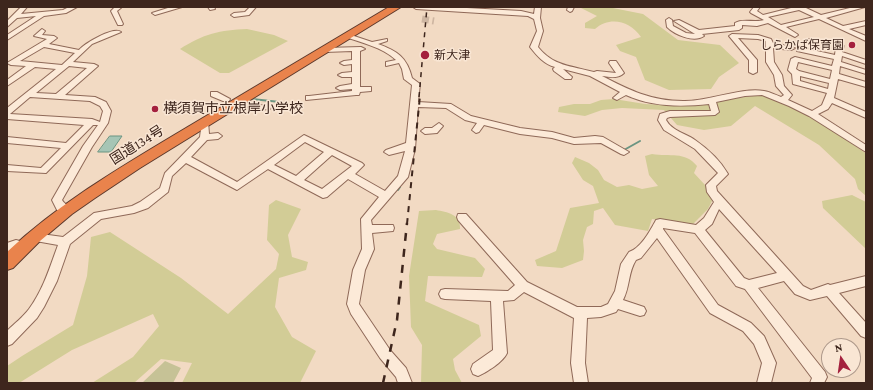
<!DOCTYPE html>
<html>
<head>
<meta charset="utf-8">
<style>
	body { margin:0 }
	#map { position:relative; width:873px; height:390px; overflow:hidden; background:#f2dac3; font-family:"Crimson Pro",serif }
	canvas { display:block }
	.frame { position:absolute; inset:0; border:8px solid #3e261d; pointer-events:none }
	.north { position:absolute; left:821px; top:338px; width:40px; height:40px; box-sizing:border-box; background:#f9e6d4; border:1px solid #ae998b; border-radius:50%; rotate:347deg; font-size:11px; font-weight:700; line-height:16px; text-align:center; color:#3e261d }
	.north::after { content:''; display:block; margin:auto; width:14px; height:18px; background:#a4213e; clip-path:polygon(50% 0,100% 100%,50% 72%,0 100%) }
</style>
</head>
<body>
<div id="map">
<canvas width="873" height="390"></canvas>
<div class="frame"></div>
<div class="north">N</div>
</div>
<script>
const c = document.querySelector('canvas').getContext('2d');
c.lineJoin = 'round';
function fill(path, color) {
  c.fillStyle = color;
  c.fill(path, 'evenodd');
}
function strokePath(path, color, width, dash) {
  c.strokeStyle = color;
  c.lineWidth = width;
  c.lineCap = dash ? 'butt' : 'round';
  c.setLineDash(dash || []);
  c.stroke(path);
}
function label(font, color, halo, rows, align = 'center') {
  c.font = font + ' "Crimson Pro","Noto Sans JP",serif';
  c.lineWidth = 3;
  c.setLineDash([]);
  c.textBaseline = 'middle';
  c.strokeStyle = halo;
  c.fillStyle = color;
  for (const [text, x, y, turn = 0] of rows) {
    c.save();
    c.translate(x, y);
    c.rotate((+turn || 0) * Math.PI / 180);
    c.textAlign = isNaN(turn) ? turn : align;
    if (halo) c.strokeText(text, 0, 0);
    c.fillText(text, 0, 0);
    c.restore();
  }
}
fill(new Path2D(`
	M579,7H608L643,14L678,40L720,45L739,63L719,77L711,89L669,90L645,80L636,57L620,51L616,45L641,37C630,21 610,16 595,29L585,28V23L597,16Z
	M247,29L274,35L288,41L229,73H220L180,49C203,34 220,30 247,29Z
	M759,95C798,104 831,130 864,152L866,154V196L858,189L855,179L819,145L755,106L731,126L704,130L677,125L664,110L622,108L602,110L585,116L558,112L559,107L574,104H590L601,100L614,99L645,104L682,106Z
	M652,154C670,157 685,151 697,166L694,173L705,185L712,201L708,209L693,224L652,219L648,231L615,225L603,208L594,211L593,224L587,227L583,240L584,251L583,260L562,268L537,266L535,260L556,251L570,208L599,203L593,186L583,180L572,163L575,157L589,163L598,170L604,180L617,187L629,185L642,189L658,186L649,175L645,156Z
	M852,195L866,202V249L823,208L822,201Z
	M276,200L301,209L288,235L292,257L308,262L306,270L279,278L275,307L292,337L316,351L300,383H182L192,363L161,359L134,383H92L133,357L159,326L153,314L72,350L19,383H7V366L22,356L73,325L87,276L91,237L110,232L181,278L228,314L276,269L279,254L267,240L269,205Z
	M436,210C447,212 461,214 460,229L437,234L433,244L437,249L475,258L485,269L482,277L428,276L425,301L479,325L481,336L453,359L455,370L462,383H421L422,345L411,327L409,276L419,211Z`), '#d2cc96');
fill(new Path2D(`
	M165,361L181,368L173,383H142Z`), '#c6c296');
const water = new Path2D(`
	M110,136H122L111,152H98Z`);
fill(water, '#a6c5b5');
strokePath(water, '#6b9582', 1);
strokePath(new Path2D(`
	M252,99L280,102
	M624,150L640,141
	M398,190L400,187`), '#6b9582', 2);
strokePath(new Path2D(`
	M422,19L434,21`), '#ceb6a2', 7, [7, 3.5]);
const minor = new Path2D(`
	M21,7H27L21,14L63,10L69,7H77L66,13L44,16L7,40V35L36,16L17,18L7,27V21Z
	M115,7H122L117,11L123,24L122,25H118L111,11Z
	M171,7H182L155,15L152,13Z
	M208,7H214L215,9L210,10Z
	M250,7H256L249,15L234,17L231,15L234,13L245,12Z
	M413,7H449L521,11L534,14L535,7H541L540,18L543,31L538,47C553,66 571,66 594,72L597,71L616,73L609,63L610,61H616L624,73C618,79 610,77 602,76C629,90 651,101 683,101C708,102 740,87 764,91C770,92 776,95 781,97L784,95L776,86L774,75L766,62V41L758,39L738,38L757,60V72L753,74L749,72V60L729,36L732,34L758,35L771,39L773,43L793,47L795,48L791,50L773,48L774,62L782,75L784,86L792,95L788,100L812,111L822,105L827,93L793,84L792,74L788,70L791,59L795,57L832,66L834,59L797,51V47H802L807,40L809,39L812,41L808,49L835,55L836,46L840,44L844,46L842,52L866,60V64L842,56L841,62L866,70V74L840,66L839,74L866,82V87L838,79L834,98L866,112V118L832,103L828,109L818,114L866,145V152L809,116L789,106L762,95L745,96L716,102L719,112L715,115L670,117L667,118L666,120C672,131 685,133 695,140C708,149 720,160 728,174L716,186L717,191L803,286L811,290L828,284L830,285L866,276V286L839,293L866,323V338L861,336L827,296L810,300L795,294L784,281L758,288L825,372L827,377L824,383H810L812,378L745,289L736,286L695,233L663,228V229L718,305L751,323L764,336L776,363L771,383H757L762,363L754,344L743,331L710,313L657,238L641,258L636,260C628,272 630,287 623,300L644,307L646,311L644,315L640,316L618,309L616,312L601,317L587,318L585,363L588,383H574L571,363L574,318L524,292L514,300L503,301L507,353C503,362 487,372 478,376L473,374L471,369L473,364L493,350L491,301L445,299L441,298L439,294L441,290L445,289L508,291L515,285L458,220L457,217L458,214H466L527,282L577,307H601L608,304L615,291L621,264L629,252C641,248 650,231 656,220L660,219L696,225L704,218L714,202L707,192L706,185L718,173L717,172L695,149L664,130L658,120L660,114L670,111H711L709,104C681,107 652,107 626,95L617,100L613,98L620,92L590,76L563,69L572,77L571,79H565L554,71L553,69L555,67C544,64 537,56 530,47L537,31L534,19L528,16L416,9ZM798,62L832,70L830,79L799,71L796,69ZM800,76L829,83L828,89L800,81ZM719,209L777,273L749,280L744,278L705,230L712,224Z
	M568,7H574L572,11L570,12L567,10Z
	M754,7H760L757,11L763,15L795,7H807L806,8L821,15L854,7H865L826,18L843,26L866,21V25L849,29L866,36V41L819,19L786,27L797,34L798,35L795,37L768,23L757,26L742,25V28L739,30L702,34L704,36C694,43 675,35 667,27L666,20L669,18L672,20L673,26L686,33L695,34L674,21L679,20L699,30L735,26V23C742,18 755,23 764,20L751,13L750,12ZM799,10L814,17L781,25L768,17Z
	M42,29L45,31L42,35L54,36L57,38L49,44L79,50C85,43 114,26 121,32L92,44L73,62L94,64L98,66L65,95L95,97L106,102L111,111L108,123L92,147L62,200C65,205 70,206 72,210L71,213L67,214L57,210L52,200L83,146L98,125H93L46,173L7,171V165L41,168L61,148L7,143V137L66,143L84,125L7,119V108L56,69L35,67L7,86V80L26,66L11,65L7,63L47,39L34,36ZM44,47L75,53L62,65L20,61ZM69,66L87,68L56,94L36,93ZM30,97L90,101L100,106L103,111L100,122L92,119L10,114Z
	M348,34L372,42L387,39V41L378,44C397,51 407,57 412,78L420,84L418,102L451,104L471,116L520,128L552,132L574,138L595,136L603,137L629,152L624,155L621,154L601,143L574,144L552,138L520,134L484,125L479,132L476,133L472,130L477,123L465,120L446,108L418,107L415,149L408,177L371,220L372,225H393L394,228L393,231L372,233L374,249L365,270L359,304L390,350L406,368L412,383H398L396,377L380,358L351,314L347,304L353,270L362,249L361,219L379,197L348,179L327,197L323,198L268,169L237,190L186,163L172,176L168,192L148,208L134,213L101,219L70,244L57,281L44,307L37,318L12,344L7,346V331C14,324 23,317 29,309C43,290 50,267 58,245L30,240L29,237L30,234L34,233L63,237L94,213L132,206L140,202L160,188L165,173L200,137L202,121H208L209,134L218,133L222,136L218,139L207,140L191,157L237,182L304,135L362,163L364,165L355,174L385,191L398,176L405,151L389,155L384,152L386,150L406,143L412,85L404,79L402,69L399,63L386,66V62L396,60C382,47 362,43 346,37L345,36ZM305,142L324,152L296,176L274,165ZM332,155L352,166L322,189L304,180Z
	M361,47L365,49L360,51V87H371V91L360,92L359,95H356L306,100V96H309L352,91V89L340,90L336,88L340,86L352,84V77H342L338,75L342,73L352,72V64L344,65L340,63L344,61L352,60V51L325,52L321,50L325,48Z
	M211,92H217L230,99L229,101H223L211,96Z
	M267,105H270L271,107L270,109L251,110L247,108L251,106Z
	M439,123L443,126L437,133L425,134L421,131L425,128H432Z
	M16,240L20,241L21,244L20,247L7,252V243Z`);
const highway = new Path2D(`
	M389,7H401L140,168L95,198L72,214L40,241L13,268L7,270V252C63,200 126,164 191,125C257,86 323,46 389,7Z`);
strokePath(minor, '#8f6958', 2);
strokePath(highway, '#5d392c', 2);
fill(minor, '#fcead8');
fill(highway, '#e9834c');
strokePath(new Path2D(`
	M419,97L427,7`), '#3e261d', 1.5, [5, 5]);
strokePath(new Path2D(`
	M407,224L420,96`), '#3e261d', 2, [6, 6]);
strokePath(new Path2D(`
	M383,383L397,320L407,223`), '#3e261d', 2.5, [8, 8]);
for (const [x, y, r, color] of [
	[852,45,4,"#a4213e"],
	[425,55,5,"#a4213e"],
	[155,109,4,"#a4213e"]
]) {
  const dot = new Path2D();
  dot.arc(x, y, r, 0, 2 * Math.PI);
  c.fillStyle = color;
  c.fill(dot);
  strokePath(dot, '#f9e6d4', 1.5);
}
label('12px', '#3e261d', '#f9e6d4', [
	["しらかば保育園",844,45],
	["新大津",434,55,"left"]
], 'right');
label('14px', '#3e261d', '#f9e6d4', [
	["横須賀市立根岸小学校",163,109]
], 'left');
label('14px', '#3e261d', '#f9e6d4', [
	["国道134号",137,145,-32]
]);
</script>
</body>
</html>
